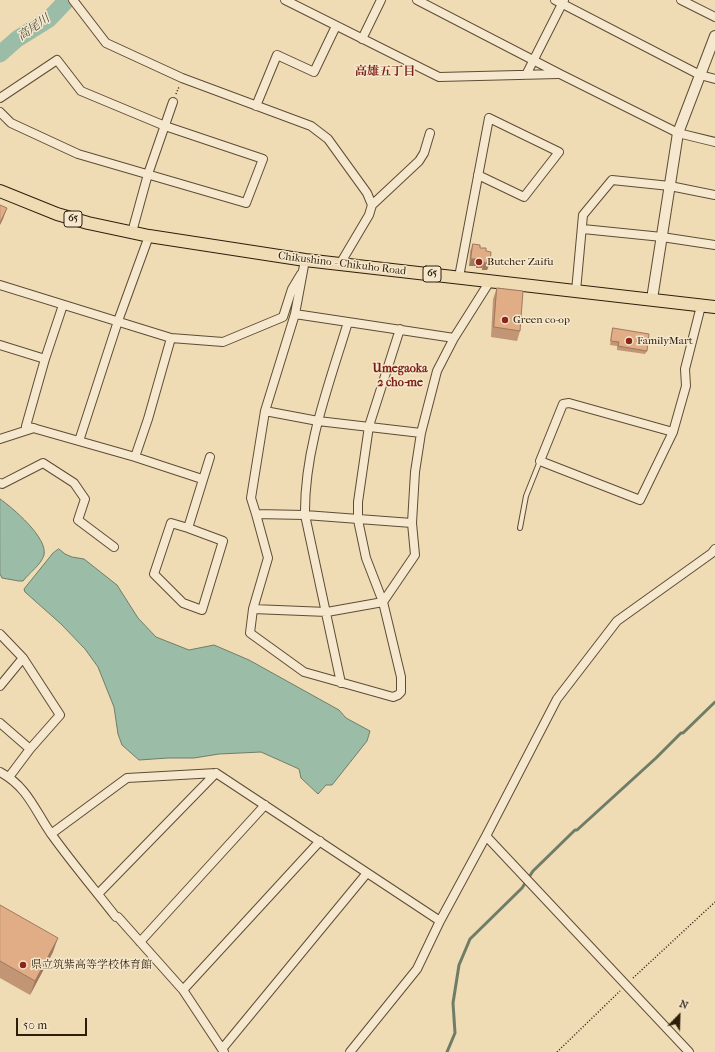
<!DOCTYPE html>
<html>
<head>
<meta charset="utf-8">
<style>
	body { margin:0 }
	#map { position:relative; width:715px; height:1052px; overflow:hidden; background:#efdbb4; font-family:"IM FELL French Canon",serif }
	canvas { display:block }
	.north { position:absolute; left:659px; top:996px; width:40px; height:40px; -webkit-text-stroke:3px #f5e8ce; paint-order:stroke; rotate:23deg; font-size:11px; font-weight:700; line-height:16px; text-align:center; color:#2d1e0a }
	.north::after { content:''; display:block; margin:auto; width:14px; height:18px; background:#2d1e0a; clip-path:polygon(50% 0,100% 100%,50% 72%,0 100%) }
	.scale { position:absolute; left:16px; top:1018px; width:71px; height:18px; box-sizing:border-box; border:2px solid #2d1e0a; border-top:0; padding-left:5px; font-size:12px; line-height:14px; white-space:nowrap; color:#2d1e0a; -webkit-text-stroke:3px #f5e8ce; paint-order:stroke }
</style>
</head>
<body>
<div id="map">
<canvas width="715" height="1052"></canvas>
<div class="north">N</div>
<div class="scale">50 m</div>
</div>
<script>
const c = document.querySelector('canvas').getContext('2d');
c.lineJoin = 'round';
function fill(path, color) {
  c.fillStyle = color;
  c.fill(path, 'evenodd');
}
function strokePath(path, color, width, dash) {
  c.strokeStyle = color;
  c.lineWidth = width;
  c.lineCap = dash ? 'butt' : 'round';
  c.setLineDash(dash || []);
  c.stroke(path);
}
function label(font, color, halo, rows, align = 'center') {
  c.font = font + ' "IM FELL French Canon","Noto Serif JP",serif';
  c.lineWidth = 3;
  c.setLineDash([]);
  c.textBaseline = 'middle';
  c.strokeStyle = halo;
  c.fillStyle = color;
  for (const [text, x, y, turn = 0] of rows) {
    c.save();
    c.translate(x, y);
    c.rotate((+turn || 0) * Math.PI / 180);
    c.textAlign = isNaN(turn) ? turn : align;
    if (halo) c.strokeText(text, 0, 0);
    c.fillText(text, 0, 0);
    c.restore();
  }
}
const water = new Path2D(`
	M0,499C13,508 48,538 44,555C41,565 29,573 23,581H19L2,578L0,574Z
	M59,549L65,554L72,557L84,559L117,585L138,618L156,637L189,650L214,645L249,660L339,710L346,718L370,731L367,741L332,785H326L318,794L301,778L299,769L261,752L219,754L194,758H168L139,760L122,745L118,734L114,707L98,667L85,649L61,624L25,592L24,589L53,553Z`);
fill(water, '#9bbca7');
strokePath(water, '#6f7d68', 1);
strokePath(new Path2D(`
	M447,1052L455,1033L453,1003L459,965L470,939L522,888L533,871L575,830H577L656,758L681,733H683L715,702`), '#6f7d68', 3);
strokePath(new Path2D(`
	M0,54L17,39L49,19L67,0`), '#9bbca7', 17);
const service = new Path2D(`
	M520,528L526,496L540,461`);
const minor = new Path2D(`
	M73,0L106,43L182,78L311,126L328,139L367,193L372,205L369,215L340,264
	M285,0L439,77L558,74
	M417,0L560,74L678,133L715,142
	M555,0L700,75L715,79
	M681,0L715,17
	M362,39L381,0
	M526,75L564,0
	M0,98L57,60L81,91L165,126L263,159L246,203L78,154L11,123L0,112
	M256,106L277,55L314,72L336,26
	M372,205L419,161L424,153L430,133
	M583,229L662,237L715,245
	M132,232L148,174L173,102
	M305,260L295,314L265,411L251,498L256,514L268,558L253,609L250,633L304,672L393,697L398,695L401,692V677L383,602L366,558L358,520V502L369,426L400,329
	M459,277L489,118L559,152L524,197L478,175
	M0,285L171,338L223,342L283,317L292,289L301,274
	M576,291L583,215L612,180L670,186L715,195
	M63,305L45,359L26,426L135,457L148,419L171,338
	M295,314L454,338
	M0,345L45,359
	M265,411L318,421L421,433
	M673,432L640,500L540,461L563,404L569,403L673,432L686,386L685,369L701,306
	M0,439L34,428
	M79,441L118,321L149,236
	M135,457L202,479
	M0,483L2,484L43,463L74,483L85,499L78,520L114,547
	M256,514L305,515L412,523
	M171,523L188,528L223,541L202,610L183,603L154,574Z
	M188,528L210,457
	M253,609L327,612L383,602L415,555L412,523L415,472L421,433L437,371L454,338L490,281
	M0,634L23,658L60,715L30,749L9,777
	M341,683L305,515C304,449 329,385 348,322
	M0,686L23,658
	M0,723L30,749
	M0,772C28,787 35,811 52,835C72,863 95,890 116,917H118L183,990L224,1052
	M51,834L127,778L216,773L440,921
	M486,836L689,1052
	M98,894L216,773
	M140,942L265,805
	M183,990L320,841
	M222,1049L367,873
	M350,1052L417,969L440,921L486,836L557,699L617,621L712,553L715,549`);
const tertiary = new Path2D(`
	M652,299L678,133L715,36`);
const primary = new Path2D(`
	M0,191L57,214L88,223L149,236L305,260L715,307`);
strokePath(service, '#5e4d34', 6);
strokePath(minor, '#5e4d34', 10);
strokePath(tertiary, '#5e4d34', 12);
strokePath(primary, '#2d1e0a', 14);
strokePath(new Path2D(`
	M176,94L179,87
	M633,978L715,902
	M557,1052L620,991`), '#2d1e0a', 1.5, [1, 2]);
strokePath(service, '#f5e8ce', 4);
strokePath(minor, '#f5e8ce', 8);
strokePath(tertiary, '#f5e8ce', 10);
strokePath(primary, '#efdbb4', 12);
fill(new Path2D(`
	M473,244L486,251L490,263L487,270H482V268H476V266H469L470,251Z
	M497,288L520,331L517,341L491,337L493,299Z
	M613,328L647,351L645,354L617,350V346L610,345L612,332Z
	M0,905L53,952L30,995L0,978Z`), '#c29574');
fill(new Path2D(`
	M7,208L3,219L0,225V223Z
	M471,259H478L476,266H469Z
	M478,261H484L482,268H476Z
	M484,263H490L487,270H482Z
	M58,938L53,952L30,995L35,981Z`), '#9e795e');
const building = new Path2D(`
	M0,205L7,208L0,223Z
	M473,244L480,245V248H486V251L491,252L490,263H484V261H478V259H471Z
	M497,288L523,291L520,331L494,327Z
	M613,328L649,334L647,351L618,346L619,342L611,341Z
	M0,905L58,938L35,981L0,961Z`);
fill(building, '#e1ad87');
strokePath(building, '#9e795e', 1);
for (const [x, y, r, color] of [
	[479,262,4,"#8f2418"],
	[505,320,4,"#8f2418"],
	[629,341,4,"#8f2418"],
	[23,965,4,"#8f2418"]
]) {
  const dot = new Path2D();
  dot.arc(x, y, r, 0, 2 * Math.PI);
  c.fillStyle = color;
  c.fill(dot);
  strokePath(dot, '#f5e8ce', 1.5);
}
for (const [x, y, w] of [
	[73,219,18],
	[432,274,18]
]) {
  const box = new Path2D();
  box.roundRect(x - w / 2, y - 8, w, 16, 3);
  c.fillStyle = '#f5e8ce';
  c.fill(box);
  strokePath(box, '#2d1e0a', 1);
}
label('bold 10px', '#2d1e0a', null, [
	["65",73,219],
	["65",432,274]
]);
label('11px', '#2d1e0a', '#f5e8ce', [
	["Butcher Zaifu",487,262],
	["Green co-op",513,320],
	["FamilyMart",637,341],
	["県立筑紫高等学校体育館",31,965]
], 'left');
label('11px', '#2d1e0a', '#f5e8ce', [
	["Chikushino - Chikuho Road",342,264,7]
]);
label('italic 12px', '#4e4d39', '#f5e8ce', [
	["高尾川",34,28,-35]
]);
label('bold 12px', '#7a1f14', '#f5e8ce', [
	["高雄五丁目",385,72],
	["Umegaoka",400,369],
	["2 cho-me",400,383]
]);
</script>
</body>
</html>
